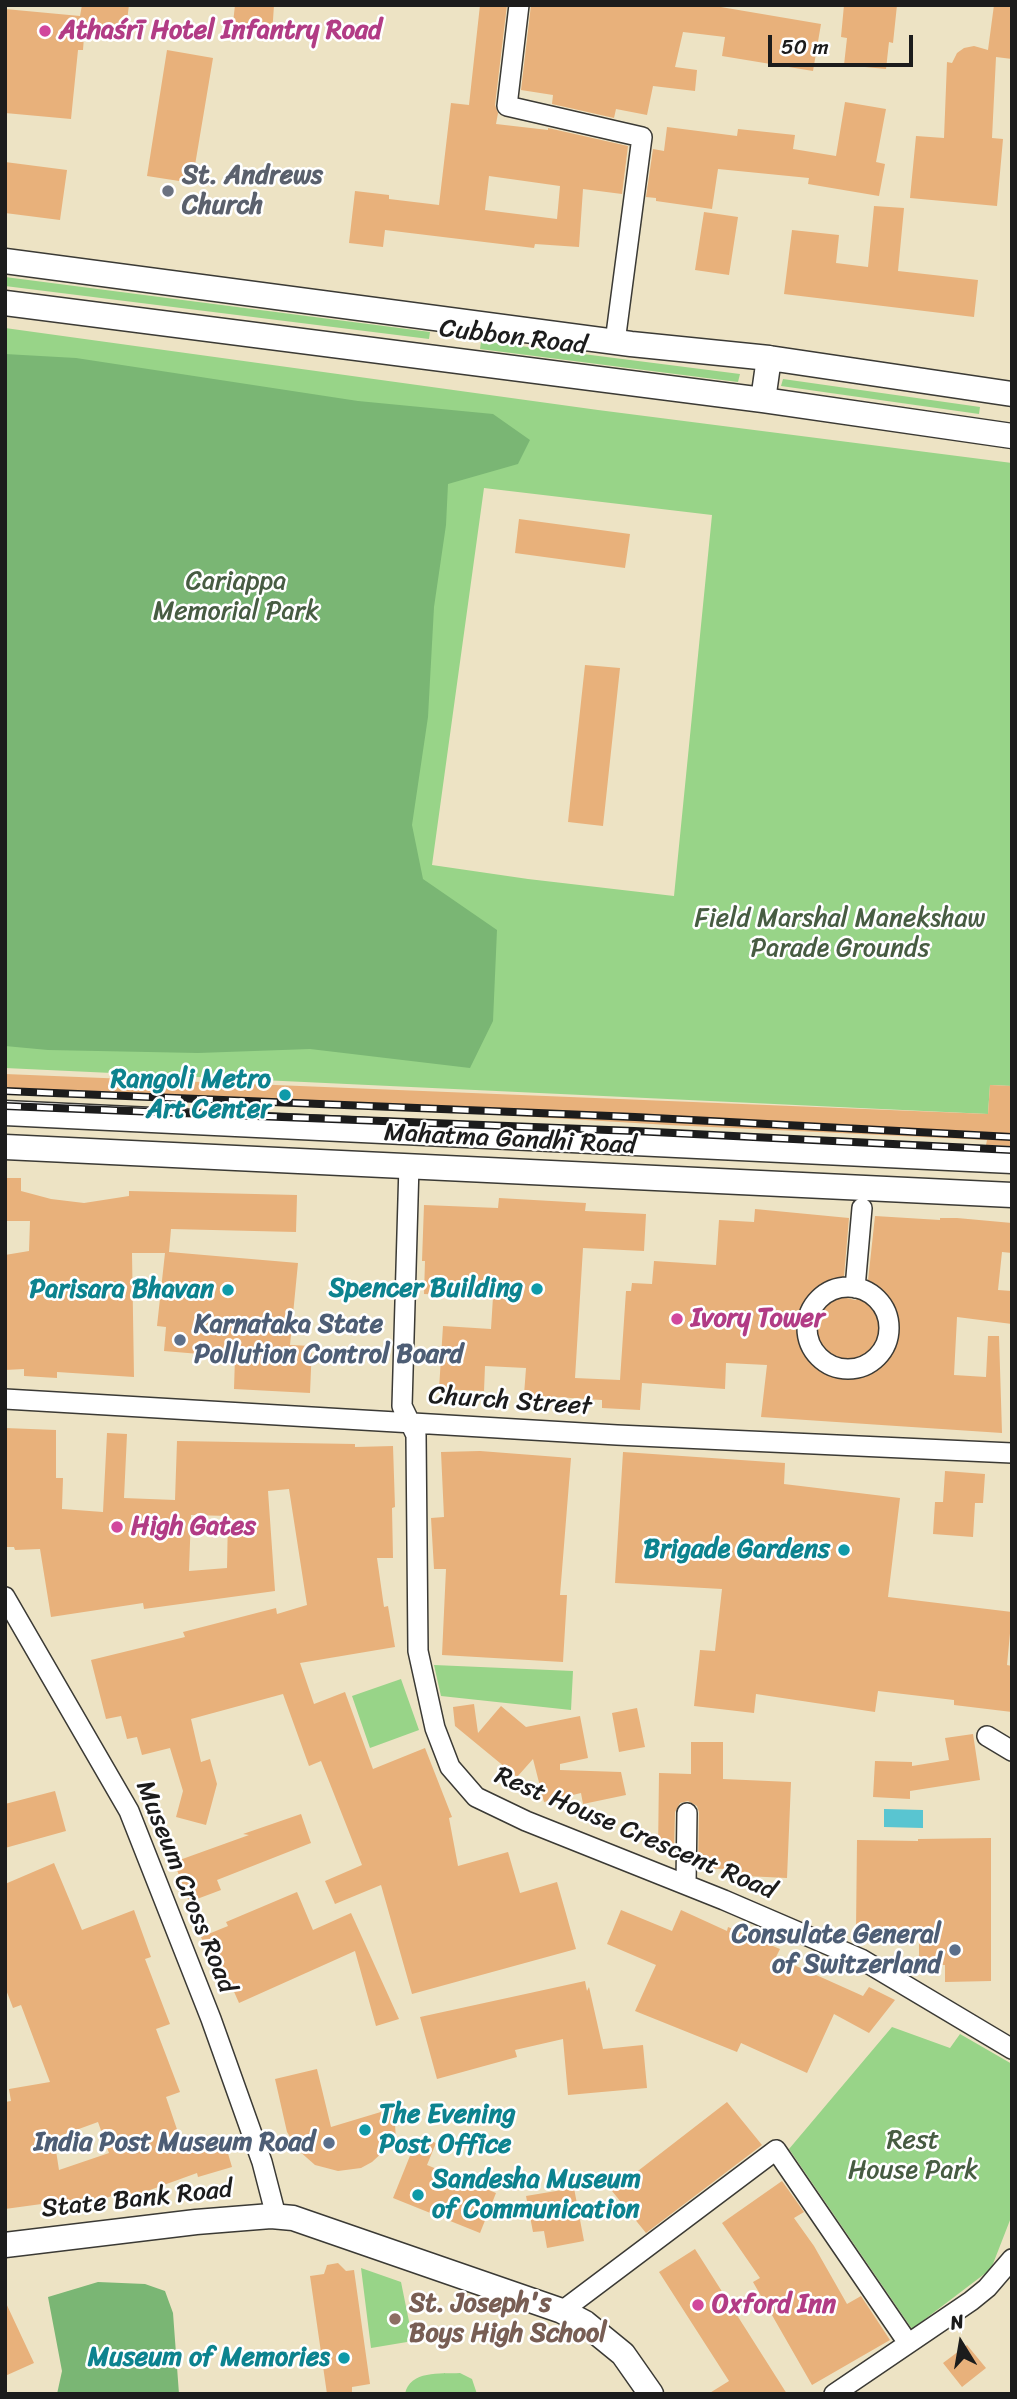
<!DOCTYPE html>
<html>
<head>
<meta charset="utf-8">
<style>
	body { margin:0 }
	#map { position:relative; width:1017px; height:2399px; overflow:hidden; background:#ede3c4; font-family:Sriracha,sans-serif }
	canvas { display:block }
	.frame { position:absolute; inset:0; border:7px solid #1c1c1c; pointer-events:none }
	.north { position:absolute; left:926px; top:2308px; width:70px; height:70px; -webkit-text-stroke:5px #fff; paint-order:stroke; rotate:349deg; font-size:19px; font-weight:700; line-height:28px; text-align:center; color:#1c1c1c }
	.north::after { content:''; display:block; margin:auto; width:24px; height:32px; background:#1c1c1c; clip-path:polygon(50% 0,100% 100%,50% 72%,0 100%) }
	.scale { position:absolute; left:768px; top:35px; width:145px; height:32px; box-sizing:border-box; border:4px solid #1c1c1c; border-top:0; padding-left:9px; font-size:21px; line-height:24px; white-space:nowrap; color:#1c1c1c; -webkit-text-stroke:5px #fff; paint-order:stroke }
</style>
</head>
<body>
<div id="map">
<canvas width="1017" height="2399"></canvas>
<div class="frame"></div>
<div class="north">N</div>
<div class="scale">50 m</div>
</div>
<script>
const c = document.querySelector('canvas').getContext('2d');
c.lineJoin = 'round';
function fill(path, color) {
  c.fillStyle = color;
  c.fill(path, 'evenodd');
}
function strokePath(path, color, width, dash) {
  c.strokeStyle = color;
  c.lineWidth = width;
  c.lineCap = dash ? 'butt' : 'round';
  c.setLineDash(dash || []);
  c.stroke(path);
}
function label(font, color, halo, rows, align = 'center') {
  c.font = font + ' Sriracha,sans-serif';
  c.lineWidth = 5;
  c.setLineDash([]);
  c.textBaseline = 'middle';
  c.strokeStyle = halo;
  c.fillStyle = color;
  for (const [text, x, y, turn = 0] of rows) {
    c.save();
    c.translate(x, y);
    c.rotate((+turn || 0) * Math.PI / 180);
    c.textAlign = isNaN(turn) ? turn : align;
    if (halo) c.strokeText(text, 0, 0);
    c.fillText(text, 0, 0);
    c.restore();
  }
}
fill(new Path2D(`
	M5,277L430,332L429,339L5,286Z
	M5,328L598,410L1012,463V1086L990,1085L988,1114L5,1068ZM484,488L712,515L674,896L528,879L432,865Z
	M481,341L740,374L738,382L480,349Z
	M783,379L980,407L979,414L781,386Z
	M434,1665L573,1671L571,1710L441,1696Z
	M401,1679L419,1730L370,1748L352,1696Z
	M892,2027L950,2048L960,2034L1012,2064V2215L991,2269L912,2329L789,2149Z
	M361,2268L401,2282L413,2341L371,2348Z
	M460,2373L472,2379L477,2394H405C410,2370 440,2374 460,2373Z`), '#98d488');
fill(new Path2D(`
	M5,354L76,358L358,401L493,414L530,440L518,464L448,484L446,525L434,607L428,717L412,825L423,879L497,930L493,1021L470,1068L310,1049L198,1053L48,1050L5,1046Z
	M98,2282L145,2284L165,2291L173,2313L179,2394H57L62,2371L48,2297Z`), '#7ab674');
fill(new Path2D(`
	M884,1809L923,1810V1828L884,1827Z`), '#59c5d1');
fill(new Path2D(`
	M82,5H129L126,28L85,23L83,50H78L71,119L5,113V9L80,16Z
	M235,5H274L272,35L232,32Z
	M480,5H507L495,105L498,113L496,124L548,130V128L628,146L622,194L583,189L579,247L535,244L534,248L385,230L383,247L349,243L355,191L389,195V199L439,205L451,103L469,105ZM489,176L560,186L557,219L485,210Z
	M531,5H709L821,24L813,71L722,56L725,37L683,32L675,67L697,70L695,91L653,86L647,115L616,109L614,118L552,104L553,95L521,90Z
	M844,5H897L893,43L889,42L886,69L844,65L847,38L841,37Z
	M994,5H1012V59L996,57L992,138L1003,139L997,206L910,198L916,136L944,138L947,62L952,63L957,53L964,48L974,46L988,50Z
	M167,50L213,58L192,183L147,176Z
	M845,102L886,109L876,162L885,164L879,196L808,184L809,178L718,169L712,209L656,201V198L646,197L653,149L664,151L667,127L737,136L738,129L795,135L793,149L836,156Z
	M5,162L67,170L60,220L5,213Z
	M874,206L904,208L898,271L978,280L974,317L784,294L792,230L839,235L836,263L868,267Z
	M704,212L738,217L729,275L695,270Z
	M519,519L630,534L625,568L515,553Z
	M585,665L620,668L603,826L568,822Z
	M5,1074L988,1114L990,1085L1012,1086V1146L986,1145L987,1140L669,1125L401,1109L5,1092Z
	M5,1178H21V1191L51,1199L84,1203L129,1196V1191L297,1195L296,1232L171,1229L169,1252L298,1263L290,1345L312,1346L310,1393L234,1389L235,1357L164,1351L166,1327L157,1326L165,1253H132L134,1377L57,1372V1378L24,1376V1369L5,1370V1255L29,1251L30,1221H5Z
	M499,1198L586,1203L585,1211L646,1214L644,1251L583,1248L575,1378L620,1380L626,1291H631L632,1283L652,1284L654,1261L716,1265L719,1220L754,1222L755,1209L849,1218L843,1288L847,1298L855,1300L865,1296L867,1290L875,1216L940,1220V1218H957L1012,1223V1253L1002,1252L998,1290L1012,1291V1324L957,1317L954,1375L986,1377L988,1336H999L1002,1433L761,1417L767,1365L726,1363L725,1389L642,1383L640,1410L602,1408V1400L524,1395L526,1368L485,1366L484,1391L439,1389L443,1326L491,1329L493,1297L424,1294L425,1261H422L424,1205L498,1208Z
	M5,1428L56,1430V1478H63L62,1509L103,1512L107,1433L127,1434L124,1498L175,1500L177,1441L355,1444V1447L393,1446L395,1507L392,1508L393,1558H377L384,1607L388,1606L395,1647L300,1663L314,1704L345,1692L373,1769L425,1748L452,1817L449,1818L458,1866L508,1852L520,1893L557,1882L576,1949L412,1994L381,1885L335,1904L325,1881L362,1865L321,1761L309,1766L283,1694L191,1719L201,1762L210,1759L217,1784L206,1825L176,1817L183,1791L170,1748L142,1755L137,1737L127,1739L121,1716L106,1719L91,1660L185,1637L183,1632L276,1608L277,1614L307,1605L289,1489L268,1491L275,1591L144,1609L143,1603L51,1617L40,1549L15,1550L14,1547H5ZM191,1515L228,1516L227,1568L189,1571Z
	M480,1451L571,1458L560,1595H567L563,1662L442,1655L446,1569H434L431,1518L444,1517L441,1452Z
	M623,1452L785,1463L784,1484L900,1498L888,1597L1012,1612L1007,1665L1012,1666V1712L954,1705V1700L878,1691L875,1712L756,1694L754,1713L694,1706L700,1650L715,1651L722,1589L615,1583Z
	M945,1471L985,1474L983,1503H975L973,1537L933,1534L935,1502H943Z
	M474,1704L478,1733L501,1706L526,1727L580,1716L588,1758L560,1764V1770L621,1772L626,1795L583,1804L581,1793L544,1802L533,1759L517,1777L455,1726L453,1707Z
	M637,1708L645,1747L619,1752L612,1713Z
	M973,1734L980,1780L910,1791V1799L873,1797L875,1761L912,1762V1766L949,1760L945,1738Z
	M691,1742H723V1779L791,1782L787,1878L724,1875L725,1869L698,1868L699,1812L697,1806L688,1801L680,1803L675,1812L674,1853H658L659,1773L691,1774Z
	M55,1791L66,1831L5,1848V1804Z
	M301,1814L311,1843L217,1880L221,1890L189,1902L174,1862L249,1835L243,1834Z
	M991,1838V1981L945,1982V1965L919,1966V1932L856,1930L857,1840L918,1841V1839Z
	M54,1863L82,1930L134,1910L151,1957L145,1959L170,2024L156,2029L180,2092L166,2097L184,2150L224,2140L232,2167L198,2177L197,2173L125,2199L123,2192L81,2207L78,2199L5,2209V2102L11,2101L9,2089L50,2082L21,2005L13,2008L5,1987V1884ZM98,2122L109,2153L59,2170L54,2138Z
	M297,1892L313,1930L351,1913L399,2019L376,2026L355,1951L239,2003L220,1960L212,1963L201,1937L228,1926L226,1922Z
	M621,1910L672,1931L681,1910L727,1931L728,1927L780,1949L776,1957L863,1996L869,1987L895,2000L869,2033L834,2014L807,2073L741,2043L737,2052L635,2011L656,1965L607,1944Z
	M585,1981L587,1991L589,1987L603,2049L643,2045L647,2088L568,2095L563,2039L515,2050L517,2057L437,2079L420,2017Z
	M317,2069L331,2127L394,2108L396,2140L372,2162L361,2168L338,2171L315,2165L298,2150L287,2132L275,2079Z
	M727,2102L762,2145L646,2233L612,2191Z
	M418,2136L436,2143L427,2165L496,2193L480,2233L393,2198Z
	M782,2181L804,2212L794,2218L814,2246L847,2304L861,2296L890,2340L812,2385L753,2282L760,2278L722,2223Z
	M574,2188L584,2241L547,2248L544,2231L533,2232L526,2196Z
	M695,2249L787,2394H708L729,2381L659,2272Z
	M338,2263L346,2271L354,2270L370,2384L352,2387V2394H327L310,2276L324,2274L327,2265Z
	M5,2301L34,2363L5,2376Z
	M967,2345L986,2368L962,2387L943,2363Z`), '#e8b17b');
const minor = new Path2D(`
	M519,5L507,106L642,137L615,342
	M409,1165L402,1406L416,1435L418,1651L435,1728L450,1767L476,1797L526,1821L724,1900L861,1959L1012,2049
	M807 1328a41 41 0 1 1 82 0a41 41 0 1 1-82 0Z
	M855,1288L862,1208
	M5,1399L617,1435L1012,1453
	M5,1597L129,1811L211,2019L262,2162L276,2216
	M987,1736L1012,1751
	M686,1884L687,1813
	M562,2311L776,2150L908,2343
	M834,2394L971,2301L987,2288L1012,2259`);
const major = new Path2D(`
	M5,261L631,344L769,358L1012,394
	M5,303L763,400L1012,436
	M763,400L769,358
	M5,1113L1012,1161
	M5,1147L1012,1195
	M5,2245L196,2222L271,2216L293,2218L562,2311L585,2323L623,2354L651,2394`);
strokePath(minor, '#3b3a35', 22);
strokePath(major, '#3b3a35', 27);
strokePath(minor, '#fff', 19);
strokePath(major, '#fff', 24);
const rail = new Path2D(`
	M5,1091L635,1117L1012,1137
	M5,1106L634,1131L1012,1150`);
strokePath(rail, '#1c1c1c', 8);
strokePath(rail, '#fff', 5, [16]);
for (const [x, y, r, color] of [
	[45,31,7,"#d1479c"],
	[168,191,7,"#6b7280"],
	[285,1095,7,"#0f9aa8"],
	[537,1289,7,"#0f9aa8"],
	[228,1290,7,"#0f9aa8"],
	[677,1319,7,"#d1479c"],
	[180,1340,7,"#5c6f8a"],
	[117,1527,7,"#d1479c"],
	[844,1550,7,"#0f9aa8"],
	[955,1950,7,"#5c6f8a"],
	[365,2130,7,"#0f9aa8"],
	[329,2143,7,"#5c6f8a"],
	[418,2195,7,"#0f9aa8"],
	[698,2305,7,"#d1479c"],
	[395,2319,7,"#8d6e63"],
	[344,2358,7,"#0f9aa8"]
]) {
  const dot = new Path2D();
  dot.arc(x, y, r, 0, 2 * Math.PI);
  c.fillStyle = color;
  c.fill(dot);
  strokePath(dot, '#fff', 2.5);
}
label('bold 26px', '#b23c85', '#fff', [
	["Athaśrī Hotel Infantry Road",59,31],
	["Ivory Tower",691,1319],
	["High Gates",131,1527],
	["Oxford Inn",712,2305]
], 'left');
label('bold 26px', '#5b616d', '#fff', [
	["St. Andrews",182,176],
	["Church",182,206]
], 'left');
label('26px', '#1c1c1c', '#fff', [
	["Cubbon Road",513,338,7],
	["Mahatma Gandhi Road",510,1140,3],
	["Church Street",510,1402,4],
	["Rest House Crescent Road",635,1834,23],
	["Museum Cross Road",185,1887,68],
	["State Bank Road",137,2200,-6]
]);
label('26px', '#475c42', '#fff', [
	["Cariappa",236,582],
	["Memorial Park",236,612],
	["Field Marshal Manekshaw",840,919],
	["Parade Grounds",840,949],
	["Rest",913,2141],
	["House Park",913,2171]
]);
label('bold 26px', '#0d838f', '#fff', [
	["Rangoli Metro",271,1080],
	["Art Center",271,1110],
	["Spencer Building",523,1289],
	["Parisara Bhavan",214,1290],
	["Brigade Gardens",830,1550],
	["The Evening",379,2115,"left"],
	["Post Office",379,2145,"left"],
	["Sandesha Museum",432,2180,"left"],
	["of Communication",432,2210,"left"],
	["Museum of Memories",330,2358]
], 'right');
label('bold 26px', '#4e5e75', '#fff', [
	["Karnataka State",194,1325,"left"],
	["Pollution Control Board",194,1355,"left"],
	["Consulate General",941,1935],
	["of Switzerland",941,1965],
	["India Post Museum Road",315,2143]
], 'right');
label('bold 26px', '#785e54', '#fff', [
	["St. Joseph's",409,2304],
	["Boys High School",409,2334]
], 'left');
</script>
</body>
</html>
